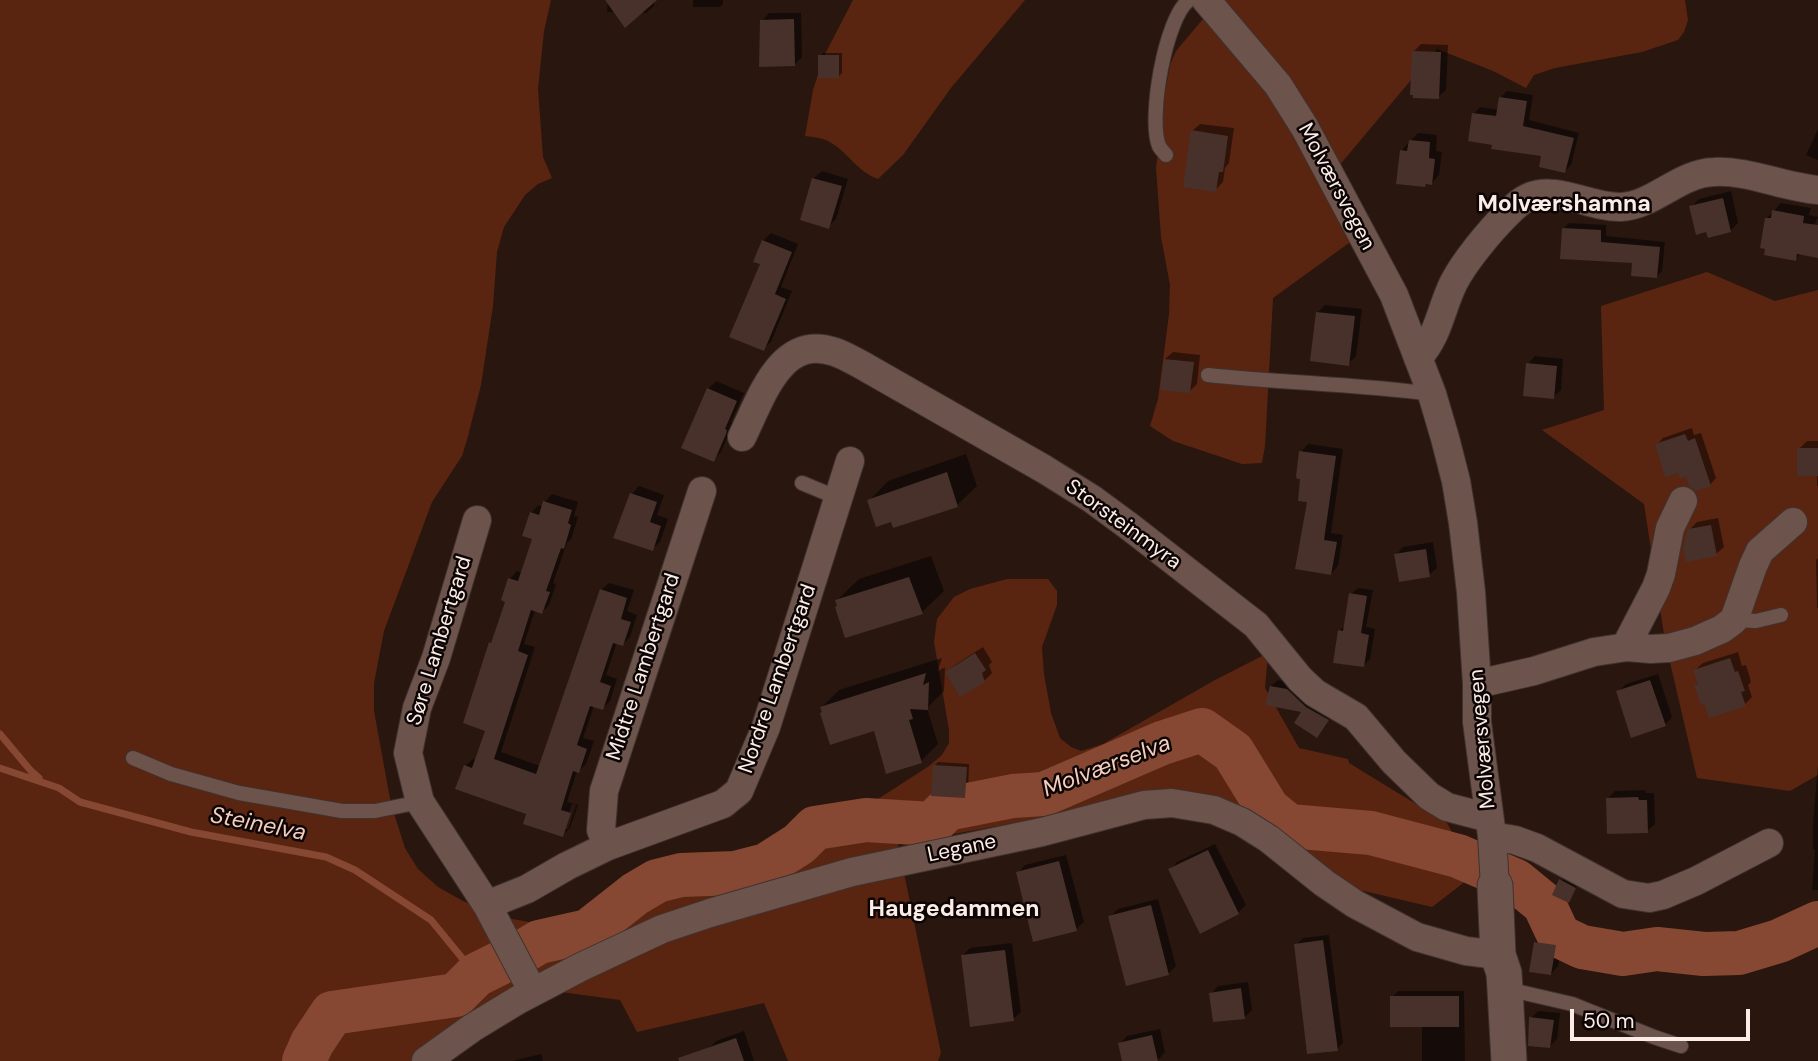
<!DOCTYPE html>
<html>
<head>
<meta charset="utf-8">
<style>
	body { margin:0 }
	#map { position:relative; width:1818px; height:1061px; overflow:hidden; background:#29160f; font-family:"DM Sans",sans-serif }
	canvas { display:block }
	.scale { position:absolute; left:1570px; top:1009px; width:180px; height:32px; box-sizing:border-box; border:4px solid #fbece7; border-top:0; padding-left:9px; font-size:21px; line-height:24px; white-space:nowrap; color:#fbece7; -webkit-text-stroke:5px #0c0503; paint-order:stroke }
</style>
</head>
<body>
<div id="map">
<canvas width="1818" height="1061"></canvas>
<div class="scale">50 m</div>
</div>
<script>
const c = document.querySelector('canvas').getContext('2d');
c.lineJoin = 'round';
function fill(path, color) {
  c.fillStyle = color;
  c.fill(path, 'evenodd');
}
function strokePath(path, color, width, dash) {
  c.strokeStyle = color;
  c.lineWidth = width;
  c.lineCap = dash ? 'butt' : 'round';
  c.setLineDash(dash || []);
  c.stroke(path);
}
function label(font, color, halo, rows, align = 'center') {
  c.font = font + ' "DM Sans",sans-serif';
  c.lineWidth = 5;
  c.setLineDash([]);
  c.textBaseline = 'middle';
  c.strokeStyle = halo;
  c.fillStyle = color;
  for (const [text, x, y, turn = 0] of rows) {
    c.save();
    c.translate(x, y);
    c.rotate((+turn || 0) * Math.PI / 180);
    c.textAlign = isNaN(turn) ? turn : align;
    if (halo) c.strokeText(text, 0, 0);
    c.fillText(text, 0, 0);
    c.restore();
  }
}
fill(new Path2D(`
	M0,0H551L544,31L538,89L543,157L552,178L538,184L525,195L504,227L497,252L493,306L481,385L467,440L462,456L432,502L384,631L374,683V711L391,804L405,848L418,869L438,887L463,901L501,917L546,925L563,926L611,916L642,908L802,837L875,801L929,766L942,755L949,743V730L934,642L937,619L954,597L970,589L1007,579H1048L1057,591V605L1042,647L1044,674L1051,713L1060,738L1071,747L1081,751L1103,744L1215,680L1268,653L1265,688L1299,748L1348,759L1349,763L1447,823L1475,874L1432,907L1334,884L1162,790L1020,822L898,844L941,1053L938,1061H788L764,1003L637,1032L620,1000L531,988L421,1061H0Z
	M853,0H1025L951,88L903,155L878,179C857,171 850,155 833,144C825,138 814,137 805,136L813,90L824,56Z
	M1219,0H1685L1688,20L1684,32L1678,40L1642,52L1555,68L1534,75L1526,88L1493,71L1437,49L1338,167L1360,235L1273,298L1265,446L1262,463L1242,464L1173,441L1150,426L1158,399L1169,314L1170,285L1161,237L1156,168L1165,93L1170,65L1176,51Z
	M1707,272L1775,301L1818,290V775L1790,791L1697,778L1665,641L1644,504L1542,430L1604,410L1601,306Z`), '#5a2510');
fill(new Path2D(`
	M608,0H654V6L646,13L607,12Z
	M693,0H723V4L720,7H693Z
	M769,13H801L802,57L794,65L762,21Z
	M1421,44L1448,45L1446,90L1438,97L1414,51Z
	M823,53H842V73L839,76L820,56Z
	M1507,91L1533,95L1529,120L1579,133L1571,165L1565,171L1543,155L1494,143L1474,114L1480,107L1499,110L1501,97Z
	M1200,124L1234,128L1229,163L1225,168L1223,182L1215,190L1192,131Z
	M1818,129V160L1806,155Z
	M1418,133L1437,135L1436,151L1442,152L1439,175L1432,183L1428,182L1425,186L1402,150Z
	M822,171L848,179L836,219L828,227L802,219L814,178Z
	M1731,191L1738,223L1731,230L1691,207L1699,199Z
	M1781,203L1811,208L1809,215L1818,217L1804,245L1803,252L1795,259L1767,218Z
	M1569,223L1606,225V236L1665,242L1662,271L1656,277L1634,262L1563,229Z
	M771,233L798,244L781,287L792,291L771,342L763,349V241Z
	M1325,305L1362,309L1356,356L1348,364L1318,312Z
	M1173,352L1200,355L1197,384L1189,392L1165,359Z
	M1535,356L1563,359L1561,390L1553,397L1528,364Z
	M716,381L744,393L731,422L733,423V424L721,452L714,459L708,389Z
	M1692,428L1694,435L1701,433L1716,478L1710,485L1657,445L1663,438Z
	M1807,441H1818V486H1817V474L1799,449Z
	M1308,444L1343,449L1331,533L1343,535L1338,566L1331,574L1309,500L1301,452Z
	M966,454L977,486L957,505L894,526L892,519L869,501L888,481Z
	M639,486L664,495L657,515L668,519L660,542L652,549L632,494Z
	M552,494L578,502L574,516L578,517L571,539L567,543L553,583L556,584L549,605L542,612L535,610L524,644L535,647L501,752L540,766L601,590L609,583L634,590L627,611L637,615L630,637L623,644L617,642L606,675L617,679L610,701L602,709L594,706L583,738L594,741L586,764L579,771H577L567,802L578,805L570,828L563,835L529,813L465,766L473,759L477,760L488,730L490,643L494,640L507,600L510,579L517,571L522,573L535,538L531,513L539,505L543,507L545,502ZM572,804L576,805L568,829H564Z
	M1718,518L1724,547L1716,554L1689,530L1697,522Z
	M1433,542L1437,568L1429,575L1396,555L1403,547Z
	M931,556L944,591L922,612L839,605L837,600L859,579Z
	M1818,558V608H1817L1816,560Z
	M1358,588L1373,590L1366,627L1375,629L1370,659L1364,665L1339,631L1346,625L1351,594Z
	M983,647L992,662L989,665L992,673L984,681L947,672L955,665Z
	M1738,652L1742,666L1746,665L1751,682L1748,685L1752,697L1745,704L1696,685L1699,682L1695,670L1703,663Z
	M942,658L938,671L945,667L944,691L927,708L938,744L921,761L875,729L824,711L822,707L839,690Z
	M1658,674L1672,717L1665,725L1618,692L1626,684Z
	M1278,680L1294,683L1334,713L1316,736L1304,711L1271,686Z
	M938,762L969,764L968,793L964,796L935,765Z
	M1818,764V890H1812L1815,850L1813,849V826Z
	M1645,790L1646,793H1654L1655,824L1647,831L1607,799L1615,791Z
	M1215,844L1246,905L1238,913L1170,870L1177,862Z
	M1066,855L1084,922L1076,929L1018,873L1025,865Z
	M1564,877L1578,884L1571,897L1554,894Z
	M1158,899L1176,966L1168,974L1110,917L1118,909Z
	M1329,935L1343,1043L1337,1049L1296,945L1303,938Z
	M1543,935L1563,938L1558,966L1551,974L1535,943Z
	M1012,943L1021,1012L1013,1019L962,956L970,948Z
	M1248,982L1252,1010L1245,1017L1211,994L1218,986Z
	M1398,991H1464L1465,1061H1422V1026L1392,997Z
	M1538,1011L1560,1013L1557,1039L1549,1047L1531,1018Z
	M1160,1029L1165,1052L1158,1060L1124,1061L1120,1044L1127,1036Z
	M744,1031L754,1061H713L709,1048L716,1041Z
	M541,1054L543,1061H512Z`), '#0007');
strokePath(new Path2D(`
	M0,734L31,771L39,778
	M0,768L59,788L80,802L191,832L326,857L355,870L431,920L476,975`), '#864832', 7);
strokePath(new Path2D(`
	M304,1061L312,1043L332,1013L456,995L476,975L524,951L539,942L588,931L635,894L657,881L681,875L735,873L766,865L799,844L815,828L866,820L932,824L947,809L1013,796L1044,794L1162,743L1202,730L1233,752L1268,809L1289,826L1371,833L1458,856L1516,881L1544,904L1559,936L1582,947L1623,954L1657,949L1704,954L1739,953L1779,941L1818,923`), '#864832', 44);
fill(new Path2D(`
	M605,0H657L625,28Z
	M794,19L795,66L759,67L760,20Z
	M1412,51L1441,52L1439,99L1413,98V95H1410Z
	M818,55H839V78H818Z
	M1499,97L1527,101L1523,126L1574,138L1565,173L1539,167L1541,156L1491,149L1492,145L1468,141L1472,113L1496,116Z
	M1191,130L1228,136L1223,172H1219L1216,192L1183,187Z
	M1409,140L1430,142L1429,158L1435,159L1432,185L1426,184L1425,187L1396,184L1400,150L1407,151Z
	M812,178L842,186L829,229L800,220Z
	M1723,198L1731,232L1708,238L1706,232L1696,235L1689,206Z
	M1772,210L1804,216L1803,223L1818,225V258L1797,254L1796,261L1764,255L1765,249L1760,248L1765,218H1771Z
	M1562,228L1601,230V242L1660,247L1657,278L1631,276L1632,263L1560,259Z
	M762,240L792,252L775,294L786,299L764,351L729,337L760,264L753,262Z
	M1316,312L1355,316L1349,366L1310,361Z
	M1164,359L1194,362L1190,393L1160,390Z
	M1526,363L1557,366L1554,399L1523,396Z
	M707,388L737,401L725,429L727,430L726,434L714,462L681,448Z
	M1685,434L1688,441L1695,438L1711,486L1696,491L1689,486L1686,476L1680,479L1678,473L1665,477L1655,444Z
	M1797,448H1818V476H1797Z
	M1299,451L1336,456L1324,540L1337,542L1331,575L1295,569L1307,502L1298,501L1300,479H1297L1296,476Z
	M947,472L958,507L893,528L891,522L876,527L867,500Z
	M630,493L657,502L650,522L661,526L653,551L613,538Z
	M543,501L572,510L568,523L571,525L564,549L561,548L546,591L550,592L542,614L531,610L518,651L528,655L494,759L536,774L600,589L627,598L621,619L631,622L623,646L613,643L600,682L611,686L603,710L590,706L577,745L587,749L579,773L573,771L561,810L571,813L563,837L523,824L526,814L455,789L464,765L472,768L485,731L463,723L489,642L491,643L505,602L501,600L508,578L518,581L532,539L522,536L530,512L539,515Z
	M1711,525L1717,556L1686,562L1683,548L1688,529Z
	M1426,549L1430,577L1399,582L1394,554Z
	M909,577L923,614L845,638L835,607L837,606L835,600Z
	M1349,593L1367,596L1361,633L1369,635L1364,667L1333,663L1338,630L1343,631Z
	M975,653L986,670L982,673L985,682L960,697L945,672Z
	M1730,658L1735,672L1738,671L1745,691L1741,692L1746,706L1709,718L1704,704L1701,705L1694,685L1698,684L1693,670Z
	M926,673L923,685L929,682L928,710L910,709L913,719L909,720L922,763L886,774L874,731L830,745L820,713L822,712L820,707Z
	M1650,680L1666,726L1631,738L1616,691Z
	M1270,686L1287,689L1306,707L1329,720L1317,738L1294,723L1301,712L1265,705Z
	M933,765L967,767L965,798L931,796Z
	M1638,797L1639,800H1647L1648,833L1607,834L1606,798Z
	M1208,850L1239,914L1200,934L1168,869Z
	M1059,861L1077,931L1033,942L1016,872Z
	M1559,879L1576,888L1569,903L1552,895Z
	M1151,905L1169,975L1126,986L1108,916Z
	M1323,940L1338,1051L1307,1054L1294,944Z
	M1534,942L1556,945L1551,975L1529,972Z
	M1005,950L1014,1021L970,1027L961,955Z
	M1241,988L1245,1019L1213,1022L1209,993Z
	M1390,996H1459V1027H1390Z
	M1529,1017L1554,1020L1550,1048L1528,1046Z
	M1152,1035L1158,1061H1122L1118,1043Z
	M736,1038L744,1061H679L678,1058Z`), '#47312a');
const service = new Path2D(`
	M1166,155C1164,152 1161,150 1159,146C1148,119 1165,18 1189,0
	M1208,375C1282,383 1357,384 1432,394
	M802,483L838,498
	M1734,620L1756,621L1781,615
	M133,758L171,774L239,793L342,811H375L420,802
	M1507,989L1572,1004L1654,1037L1681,1046`);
const minor = new Path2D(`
	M1206,0L1278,85L1305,128L1394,295L1432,394L1445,438L1456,481L1463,523L1471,592L1477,684V722L1492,836L1495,886
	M1418,358C1440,333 1440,310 1454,282C1465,261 1489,232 1506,215C1512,209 1520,201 1527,198C1556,184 1590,208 1621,207C1655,205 1679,173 1714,172C1749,170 1783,187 1818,190
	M742,437C761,399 780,333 835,352C844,355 852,360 860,364L1044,469L1092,499L1130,527L1256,625L1300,679L1315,693L1356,717L1394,762L1429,796L1447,807L1489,818
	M477,520L436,658L417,708L408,753L420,802L487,905L533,992
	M1627,647L1629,640L1656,588L1661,574L1670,528L1683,501
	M1477,684L1534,671L1594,652L1627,647L1651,649L1669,648L1695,641L1722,629L1734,620L1753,566L1760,551L1793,522
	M1492,836L1515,840L1537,848L1623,894L1649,898L1663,895L1696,881L1769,843
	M608,846L601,830L604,791L702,491
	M487,905L527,889L567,866L608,846L723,804L739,791L766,727L850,461
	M426,1061L472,1028L518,1000L581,967L662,929L710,913L852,872L1042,832L1144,805L1172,803L1214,810L1242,822L1269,839L1324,883L1355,904L1417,937L1466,951L1498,955`);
const tertiary = new Path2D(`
	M1495,886L1498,955L1504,973L1505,989L1509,1061`);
strokePath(service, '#40322f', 16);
strokePath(minor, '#40322f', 30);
strokePath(tertiary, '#40322f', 37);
strokePath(service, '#6c544c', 14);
strokePath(minor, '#6c544c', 28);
strokePath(tertiary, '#6c544c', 35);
label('21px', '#fbece7', '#0c0503', [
	["Molværsvegen",1336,187,62],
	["Storsteinmyra",1123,525,36],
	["Søre Lambertgard",440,641,-73],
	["Midtre Lambertgard",644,667,-72],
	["Nordre Lambertgard",778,679,-71],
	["Molværsvegen",1483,739,-95],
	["Legane",962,849,-12]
]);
label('bold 23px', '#fbece7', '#0c0503', [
	["Molværshamna",1564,205],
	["Haugedammen",954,910]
]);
label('italic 23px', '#f4cdbf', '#0c0503', [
	["Molværselva",1107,767,-21],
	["Steinelva",258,825,11]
]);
</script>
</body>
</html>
